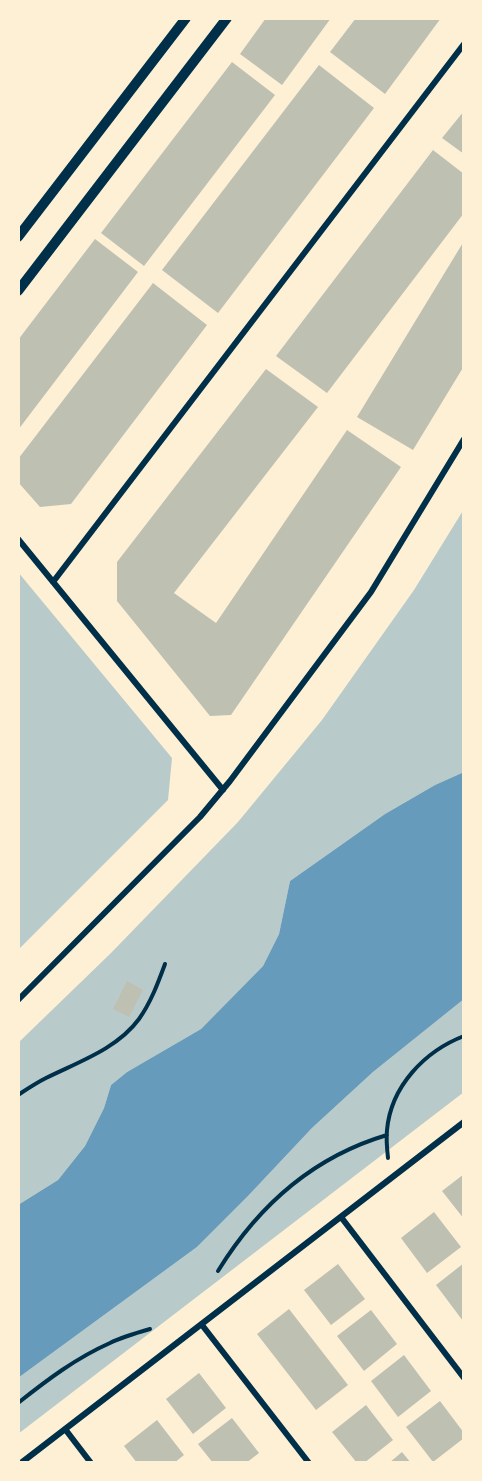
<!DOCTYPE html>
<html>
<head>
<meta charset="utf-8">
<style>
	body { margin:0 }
	#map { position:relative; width:482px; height:1481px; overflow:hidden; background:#fdf0d5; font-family:Ubuntu,sans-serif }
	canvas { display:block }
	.frame { position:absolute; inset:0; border:20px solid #fdf0d5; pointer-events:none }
</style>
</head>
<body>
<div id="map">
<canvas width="482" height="1481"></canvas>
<div class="frame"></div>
</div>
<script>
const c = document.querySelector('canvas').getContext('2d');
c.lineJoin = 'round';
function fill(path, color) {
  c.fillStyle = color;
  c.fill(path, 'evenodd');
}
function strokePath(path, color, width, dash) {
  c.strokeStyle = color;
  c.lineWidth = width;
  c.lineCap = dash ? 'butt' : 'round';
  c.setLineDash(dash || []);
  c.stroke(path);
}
fill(new Path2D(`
	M464,509V772L435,785L385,814L290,881L279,934L263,966L201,1029L127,1072L111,1085L104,1108L85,1146L58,1180L18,1205V1043L111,953L238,822L322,720L414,590Z
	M18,572L172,758L168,800L18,950Z
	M464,999V1092L18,1434V1378L197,1247L248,1196L312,1128L373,1072Z`), '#b9caca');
fill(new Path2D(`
	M464,772V999L373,1072L312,1128L248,1196L197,1247L18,1378V1205L58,1180L85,1146L104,1108L111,1085L127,1072L201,1029L263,966L279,934L290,881L385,814L435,785Z`), '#669bbc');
fill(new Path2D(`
	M266,18H331L282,85L240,54Z
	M356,18H441L385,94L330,52Z
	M232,62L275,95L144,266L101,233Z
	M319,65L374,108L218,313L162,270Z
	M464,111V154L442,138Z
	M433,150L464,174V213L327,393L276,356Z
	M95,239L138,272L18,430V340Z
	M464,241V366L413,450L357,417Z
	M153,283L207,325L71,504L40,507L18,482V459Z
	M266,369L318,407L174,593L216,623L347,430L401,467L231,715L210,716L117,601V562Z
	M127,981L143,990L129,1017L113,1009Z
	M464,1174V1219L442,1191Z
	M434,1212L461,1247L427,1273L401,1238Z
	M464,1263V1320L463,1321L436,1285Z
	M338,1264L365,1299L331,1325L304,1290Z
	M289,1309L348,1385L316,1410L257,1334Z
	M371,1310L397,1344L364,1371L337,1336Z
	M404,1355L431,1391L398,1417L371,1381Z
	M199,1373L226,1408L193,1434L166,1399Z
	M440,1401L464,1433V1438L433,1462L406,1427Z
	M366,1405L393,1440L364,1463H357L332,1432Z
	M232,1418L259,1453L246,1463H213L198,1444Z
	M157,1420L184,1455L174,1463H137L124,1446Z
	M402,1452L411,1463H389Z`), '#bec0b2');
strokePath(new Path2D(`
	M18,1095C27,1089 36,1083 46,1078C78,1062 117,1049 139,1019C151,1002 158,983 165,964
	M388,1158C387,1149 386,1139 387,1130C391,1086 425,1051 464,1036
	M218,1271C258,1206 313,1157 387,1135
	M18,1403C47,1380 76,1358 110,1343C122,1337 136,1333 150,1329`), '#003049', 4);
strokePath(new Path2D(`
	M18,539L223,790
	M53,582L464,44
	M18,1000L200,817L230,781L371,592L464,439
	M341,1217L464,1378
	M202,1325L309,1463
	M65,1429L91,1463
	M21,1463L464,1122`), '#003049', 6);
strokePath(new Path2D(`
	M18,237L186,18
	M18,291L227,18`), '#003049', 10);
</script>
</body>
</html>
